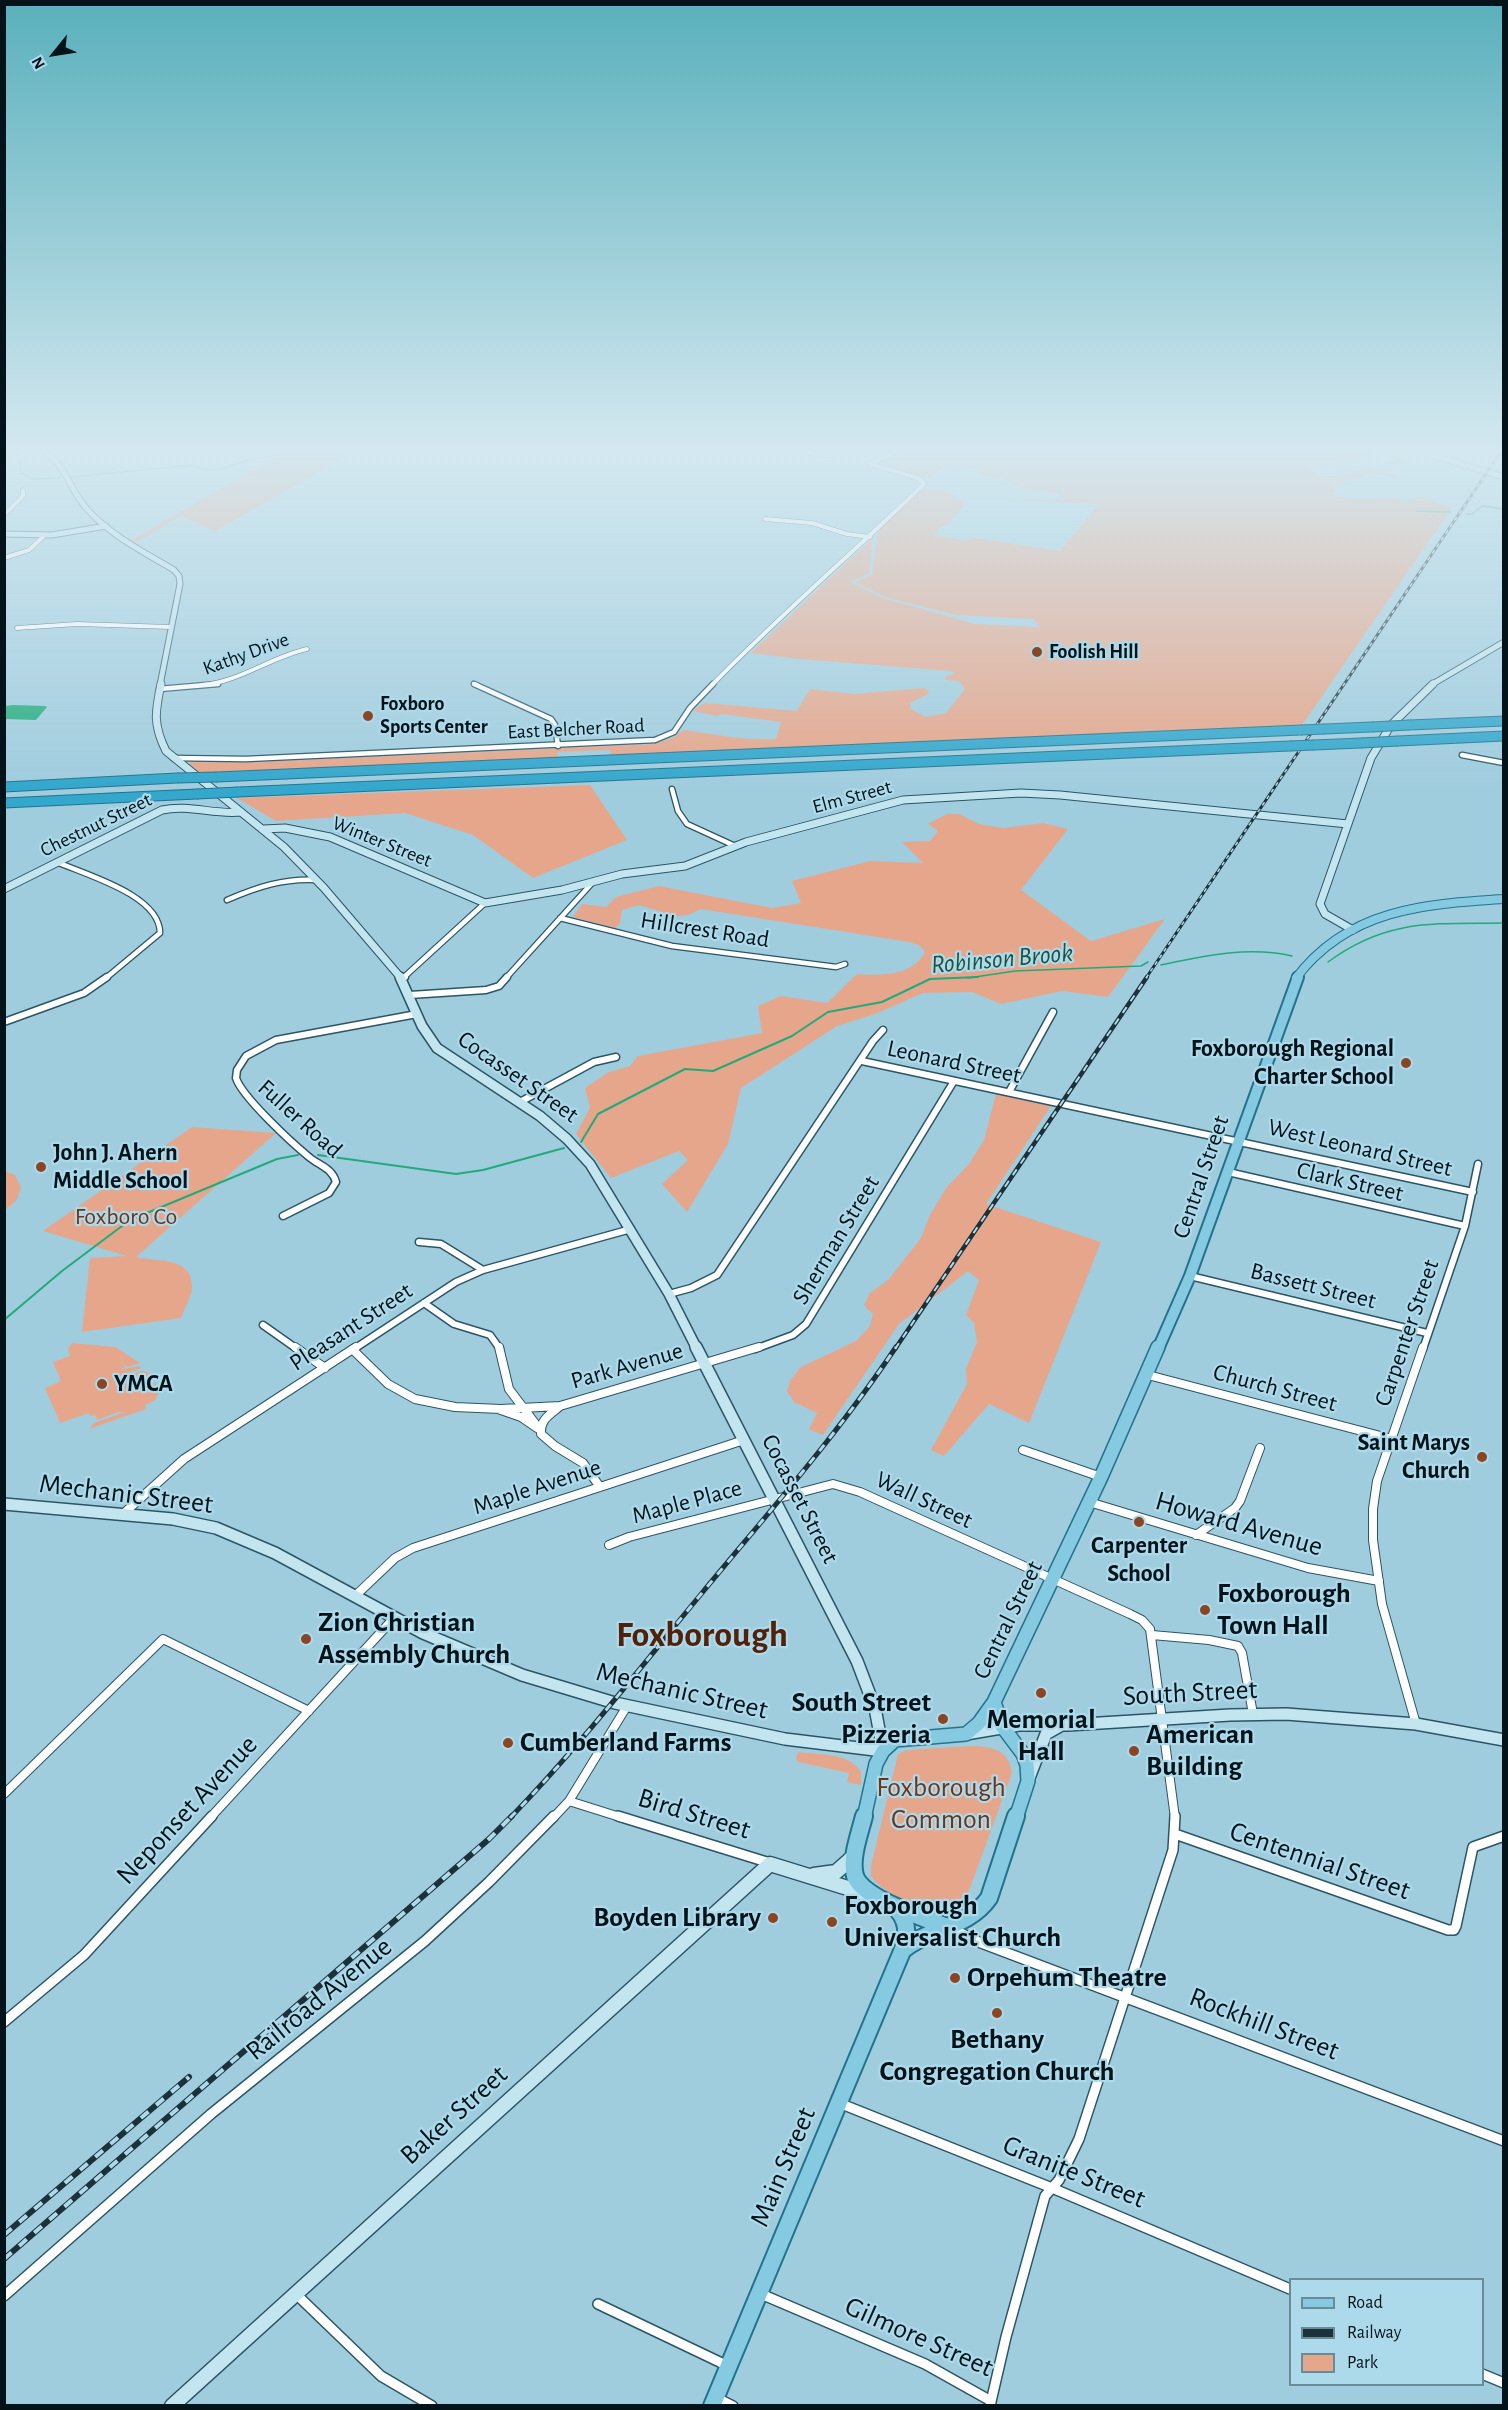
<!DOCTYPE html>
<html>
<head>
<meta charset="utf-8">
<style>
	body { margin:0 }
	#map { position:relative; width:1508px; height:2410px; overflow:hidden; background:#a0cdde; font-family:"Alegreya Sans",sans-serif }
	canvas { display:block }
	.frame { position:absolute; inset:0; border:6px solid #031319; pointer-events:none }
	.legend { position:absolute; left:1289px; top:2278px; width:195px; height:108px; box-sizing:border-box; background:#addaeb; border:2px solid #698a97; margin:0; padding:8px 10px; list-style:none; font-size:18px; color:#031319 }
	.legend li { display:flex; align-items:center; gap:12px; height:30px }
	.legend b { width:30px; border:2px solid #698a97 }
	.north { position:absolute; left:24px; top:24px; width:60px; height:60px; -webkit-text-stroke:4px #addaeb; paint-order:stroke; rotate:240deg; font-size:16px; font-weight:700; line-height:24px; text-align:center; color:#031319 }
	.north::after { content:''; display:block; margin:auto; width:21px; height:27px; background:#031319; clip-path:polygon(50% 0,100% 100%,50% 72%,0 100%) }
</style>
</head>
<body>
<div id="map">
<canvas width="1508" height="2410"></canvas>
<div class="frame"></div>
<ul class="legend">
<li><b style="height:8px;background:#85cae0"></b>Road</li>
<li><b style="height:8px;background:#1c3139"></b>Railway</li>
<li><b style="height:16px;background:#e5a68b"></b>Park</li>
</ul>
<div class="north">N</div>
</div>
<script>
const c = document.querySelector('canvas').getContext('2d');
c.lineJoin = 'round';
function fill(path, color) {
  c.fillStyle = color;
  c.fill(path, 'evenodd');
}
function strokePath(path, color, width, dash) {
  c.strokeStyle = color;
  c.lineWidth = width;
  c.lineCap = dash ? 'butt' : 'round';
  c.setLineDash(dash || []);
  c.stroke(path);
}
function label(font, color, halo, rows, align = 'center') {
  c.font = font + ' "Alegreya Sans",sans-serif';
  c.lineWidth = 4.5;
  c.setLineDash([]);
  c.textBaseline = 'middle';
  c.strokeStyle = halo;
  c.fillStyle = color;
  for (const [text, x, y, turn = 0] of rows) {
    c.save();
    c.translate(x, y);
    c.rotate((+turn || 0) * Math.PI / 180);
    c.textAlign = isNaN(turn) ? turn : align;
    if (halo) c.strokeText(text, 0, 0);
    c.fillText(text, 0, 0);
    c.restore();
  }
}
fill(new Path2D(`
	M291,453H353L215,531L181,516L133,544L130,541L276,457Z
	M900,453H1383L1411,462L1393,466L1389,463L1394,459C1376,451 1359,459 1342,463C1331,466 1320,465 1309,470C1328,483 1346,471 1366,470C1378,469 1393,474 1404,479L1371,473L1334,485L1336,491L1332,494L1351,499L1393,498L1404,501L1421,497L1452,508L1302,725L611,756L610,750L558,752L557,758L200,773L189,764L193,761L256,762L651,744L670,739L684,730C715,734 744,741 776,739L781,722L722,714L717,716L693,711L704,703L797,711L810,689L854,694L924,688L929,691L928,694L910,703L911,709L926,717L946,713L965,689L959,681L946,680L945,677L955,674L951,671L799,659L751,653L873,537L869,573L850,582L883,598L975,624L1040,627L1034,619L956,615L885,597L855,582L872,574L878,532L904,505L924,489C940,488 954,493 964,505L947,526H942L934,535L966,540L975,538L1060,551L1099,504L1013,500L1012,499L1066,500L1057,493L1022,488L1000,479L978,475L981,469L948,464L930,479L874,464Z
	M590,785L627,840L533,878L473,835L405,813L276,821L237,798Z
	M947,814H959L979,824L1003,828L1044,823L1068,829L1021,890L1091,941L1165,919L1108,997L1062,991L1001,1004L972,992L923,993L875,1014L837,1026L741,1088L728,1144L687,1212L662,1184L688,1160L679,1151L611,1178L576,1134L590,1108L585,1088L609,1072L630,1066L638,1056L762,1033L758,1006L781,996L827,1003L857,974C880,976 913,976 925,952L920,946L909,942L701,909L688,915L676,916L639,905L622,910L620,923L615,928L573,917L582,904L606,907L616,897L659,886L772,908L801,903L792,881L870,861L923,863L902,842L930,841L938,831L928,824Z
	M996,1094L1051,1106L986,1204L1101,1242L1029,1423L989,1404L944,1456L931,1450L967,1384L966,1369L977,1342L974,1323L966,1315L979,1280L968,1271L899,1324L823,1435L809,1429L817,1413L794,1402L787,1391L791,1379L801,1367L856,1341L870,1326L873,1314L864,1305L870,1293L888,1280L921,1238L930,1215L946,1188L969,1164L984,1140Z
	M192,1127L276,1133L136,1257C155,1262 193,1256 192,1287C192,1296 184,1309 181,1318L82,1332L90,1258L127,1256L43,1231Z
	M5,1171L15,1175L21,1188L16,1201L5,1210Z
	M72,1343L115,1347L140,1363L128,1367L120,1362L126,1367L119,1370L140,1366L141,1368L131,1372L132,1374L143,1371L150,1373L153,1382L146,1385L155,1383L159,1392L155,1400L145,1405L146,1409L89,1429L94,1423L125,1412H118L97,1420L95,1415L91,1416L89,1413L60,1423L45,1388L61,1381L53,1362L70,1356L68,1349Z
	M970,1746C990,1746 1009,1749 1012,1773L966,1899C945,1923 886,1898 871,1876V1866L898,1754L907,1750Z
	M798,1752C819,1755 849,1752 861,1772V1785L847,1782L849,1773L798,1762L796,1759Z`), '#e5a68b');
fill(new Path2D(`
	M13,705L45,706L47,707L36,720L5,719V706Z`), '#22aa7b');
strokePath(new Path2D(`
	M15,453L20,458L21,473L34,479L60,478
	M70,477L193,465C212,475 224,468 242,462C257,457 274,456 289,453
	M1417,511L1450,512
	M1467,514H1472L1482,506L1504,509
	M1328,962C1387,918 1435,924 1504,923
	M1161,965C1204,956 1248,946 1292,956
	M968,978L1015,971L1141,966L1148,962`), '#22aa7b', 1.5);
strokePath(new Path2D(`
	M581,1142L598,1114L685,1069L713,1071L792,1036L828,1012L882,1002L930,979L978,977
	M318,1155L456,1174L483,1170L564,1148
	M4,1320L62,1271L130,1220L277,1159L298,1155`), '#22aa7b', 2);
const streetFar4 = new Path2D(`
	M807,453L830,456
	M1424,453L1444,459
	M870,464L893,453
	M4,515L23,496V490
	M765,519L812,523L847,534L870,537
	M4,558L29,550L45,535
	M17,628L77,624L171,627
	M474,684L477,685
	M202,685C239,682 271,657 307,649
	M712,685C780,615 854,552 924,484L918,478L870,464`);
const streetFar3 = new Path2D(`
	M474,684L551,719L555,725L558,746
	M159,689L218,684
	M1462,755L1504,763
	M173,758L246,759L655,740L674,732L690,708L713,684
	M672,789L678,811L687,824L735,846
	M57,862C86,875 160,895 160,933L106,978
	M227,900C257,887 284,878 317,880
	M560,918L672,946L836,967L845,964
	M403,978L485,903
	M506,978L593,882`);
const streetFar2 = new Path2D(`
	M402,979L405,977
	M410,995L486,990L499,986L507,977
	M4,1022L84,993L107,977
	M862,1061L1473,1192
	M1009,1092L1053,1012
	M520,1102L594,1062L616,1057
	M1228,1172L1465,1226
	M283,1216L329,1193L336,1182C332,1168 320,1166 309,1157C292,1143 242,1097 236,1078L237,1070L246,1056L276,1040L417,1014
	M419,1242L441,1244L483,1270
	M1190,1276L1427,1333
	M669,1294L691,1288L717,1275L873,1041L883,1030
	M424,1303L454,1324L490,1335L500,1349
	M263,1325L297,1349
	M354,1349L456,1282L483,1270L631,1229
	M755,1349L793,1335L806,1324L954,1081
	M1423,1349L1465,1226L1478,1164`);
const streetFar1 = new Path2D(`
	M295,1347L325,1368
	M499,1347L509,1389L540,1430
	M353,1350L388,1384L415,1399L455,1407L501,1409L560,1406L759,1347
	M1148,1375L1392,1439
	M559,1407C549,1415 540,1420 541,1434L555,1446L583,1463L600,1487
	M498,1409L521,1417L537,1428
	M1023,1450L1101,1477
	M1089,1502L1308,1568L1379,1581
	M123,1514L184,1459L356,1347
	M1196,1535L1235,1508L1240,1501L1260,1448
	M609,1545L629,1537L833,1484L860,1492L1130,1614L1142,1620L1150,1629L1175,1818
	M355,1596L395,1558L413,1548L744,1440
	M1152,1635L1209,1640L1238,1646L1242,1653L1253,1714
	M1416,1724L1382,1604L1373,1540V1509L1377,1481L1423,1347
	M4,1794L163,1639L309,1711
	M569,1801L623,1818
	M210,1818L394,1618
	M553,1818L569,1801L627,1706`);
const street = new Path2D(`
	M618,1816L770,1863
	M1175,1834L1448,1930H1454L1456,1926L1473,1847L1504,1836
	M953,1929L981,1943L1504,2141
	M4,2022L84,1955L212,1816
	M839,2103L1052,2188L1290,2289
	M761,2294L925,2364L991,2401
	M297,2295L381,2376L432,2406
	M4,2296L211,2114L425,1941L489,1882L554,1816
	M598,2304L728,2366
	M1482,2374L1504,2383
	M717,2398L733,2406
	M990,2406L1006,2337L1045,2196L1059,2180L1079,2139L1173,1850L1175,1816`);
const secondaryFar4 = new Path2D(`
	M47,453C66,468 71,491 87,509C111,536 144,552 174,570L179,576L180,584L160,685
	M1445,453L1444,459L1504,477
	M4,534L52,535L106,526
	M1431,685L1504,642`);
const secondaryFar3 = new Path2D(`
	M161,684C155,712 153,725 166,751L284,847L324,888L401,978
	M263,829L285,828L330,837L485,903L562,890L622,874L685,866L746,842L903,800L1021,793L1060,795L1348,824
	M4,889L162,810C189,804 214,815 241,812
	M1353,930L1325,914L1320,904L1371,758L1391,725L1433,684`);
const secondaryFar2 = new Path2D(`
	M400,977L422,1026L437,1048L540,1116L567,1139L590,1164L669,1294L697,1349`);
const secondaryFar1 = new Path2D(`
	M4,1504L173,1519L216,1528L275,1553L423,1633L522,1675L615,1703L785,1739L883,1751L875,1708L857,1661L696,1347
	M966,1734L1019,1725H1068L1230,1715L1286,1714L1416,1724L1504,1740
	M1029,1778L1046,1734L1060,1726`);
const secondary = new Path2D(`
	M814,1875L836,1872L853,1857
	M172,2406L770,1864L867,1894`);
const primaryFar3 = new Path2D(`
	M1296,978C1348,909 1424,904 1504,899`);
const primaryFar2 = new Path2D(`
	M1158,1349L1190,1276L1298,977`);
const primaryFar1 = new Path2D(`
	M994,1702L1002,1726L1023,1754L1027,1765L1028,1781L1016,1818
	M864,1818L876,1764L883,1751L895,1740L966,1734L979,1723L994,1702L1101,1477L1158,1347`);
const primary = new Path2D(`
	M864,1816C860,1833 850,1858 855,1876C863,1899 925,1918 947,1927
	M904,1949C931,1927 968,1928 989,1898L1016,1816
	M712,2406L903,1949C908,1932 908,1920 895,1907`);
const highway = new Path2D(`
	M1409,725L1504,721
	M1325,729L1372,727
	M1398,741L1504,736
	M1314,745L1361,743
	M217,777L1301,730
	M4,787L177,778
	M238,792L1290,746
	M4,803L197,794`);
strokePath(streetFar4, '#2b5564', 5);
strokePath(streetFar3, '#2b5564', 7);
strokePath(streetFar2, '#2b5564', 9);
strokePath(streetFar1, '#2b5564', 10);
strokePath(street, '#2b5564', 12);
strokePath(secondaryFar4, '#2b5564', 7);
strokePath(secondaryFar3, '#2b5564', 9);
strokePath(secondaryFar2, '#2b5564', 12);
strokePath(secondaryFar1, '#2b5564', 14);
strokePath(secondary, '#2b5564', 17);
strokePath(primaryFar3, '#23738d', 10);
strokePath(primaryFar2, '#23738d', 14);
strokePath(primaryFar1, '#23738d', 16);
strokePath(primary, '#23738d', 20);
strokePath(highway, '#23738d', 11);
strokePath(streetFar4, '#fff', 4);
strokePath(streetFar3, '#fff', 4.5);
strokePath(streetFar2, '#fff', 6);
strokePath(streetFar1, '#fff', 8);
strokePath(street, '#fff', 9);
strokePath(secondaryFar4, '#c2e5f0', 5);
strokePath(secondaryFar3, '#c2e5f0', 7);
strokePath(secondaryFar2, '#c2e5f0', 9);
strokePath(secondaryFar1, '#c2e5f0', 11);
strokePath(secondary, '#c2e5f0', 14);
strokePath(primaryFar3, '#85cae0', 8);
strokePath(primaryFar2, '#85cae0', 10);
strokePath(primaryFar1, '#85cae0', 13);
strokePath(primary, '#85cae0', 16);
strokePath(highway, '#34a7cc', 9);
const railFar3 = new Path2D(`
	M1146,978L1500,453`);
const railFar2 = new Path2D(`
	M895,1349L1147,977`);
const railFar1 = new Path2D(`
	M510,1818C579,1747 639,1669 702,1593C768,1513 838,1434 896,1347`);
const rail = new Path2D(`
	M4,2235L189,2077
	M4,2259L489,1839L512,1816`);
strokePath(railFar3, '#1c3139', 3);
strokePath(railFar2, '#1c3139', 4.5);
strokePath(railFar1, '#1c3139', 5);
strokePath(rail, '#1c3139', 6);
strokePath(railFar3, '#addaeb', 1.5, [4]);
strokePath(railFar2, '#addaeb', 2, [7]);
strokePath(railFar1, '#addaeb', 3, [8]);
strokePath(rail, '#addaeb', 4, [10]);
const highwayBridge = new Path2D(`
	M1372,727L1409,725
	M1301,730L1325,729
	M1361,743L1398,741
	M1290,746L1314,745
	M177,778L217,777
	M197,794L238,792`);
strokePath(highwayBridge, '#23738d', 11, []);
strokePath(highwayBridge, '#34a7cc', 9);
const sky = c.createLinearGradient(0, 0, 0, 790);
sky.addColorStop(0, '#59b0bc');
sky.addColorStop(0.57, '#d4e8f0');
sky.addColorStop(1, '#d4e8f000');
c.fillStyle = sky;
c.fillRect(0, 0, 1508, 790);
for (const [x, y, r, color] of [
	[1037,652,6,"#8c4523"],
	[368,716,6,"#8c4523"],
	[1406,1063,6,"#8c4523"],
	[41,1167,6,"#8c4523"],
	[102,1384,6,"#8c4523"],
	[1482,1457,6,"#8c4523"],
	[1139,1522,6,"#8c4523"],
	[1205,1610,6,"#8c4523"],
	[306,1639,6,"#8c4523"],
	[1041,1693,6,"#8c4523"],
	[943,1719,6,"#8c4523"],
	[508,1743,6,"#8c4523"],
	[1134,1751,6,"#8c4523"],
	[773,1918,6,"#8c4523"],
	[832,1922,6,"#8c4523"],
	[955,1978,6,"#8c4523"],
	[997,2013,6,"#8c4523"]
]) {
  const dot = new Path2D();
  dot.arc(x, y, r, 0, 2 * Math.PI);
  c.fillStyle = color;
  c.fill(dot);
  strokePath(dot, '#addaeb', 2);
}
label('bold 20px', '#031319', '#addaeb', [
	["Foolish Hill",1049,652],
	["Foxboro",380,704],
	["Sports Center",380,727]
], 'left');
label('20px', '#031319', '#addaeb', [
	["Kathy Drive",246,654,-20],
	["East Belcher Road",576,729,-3],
	["Elm Street",852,797,-15],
	["Chestnut Street",96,825,-26],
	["Winter Street",382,842,22]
]);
label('24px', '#031319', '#addaeb', [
	["Hillcrest Road",705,930,9],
	["Leonard Street",954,1062,12],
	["Cocasset Street",518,1077,35],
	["Fuller Road",300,1119,42],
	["West Leonard Street",1360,1148,13],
	["Central Street",1201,1177,-71],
	["Clark Street",1350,1182,13],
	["Sherman Street",836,1240,-59],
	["Bassett Street",1313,1286,14],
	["Pleasant Street",351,1327,-33],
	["Carpenter Street",1407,1333,-71],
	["Park Avenue",627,1366,-16],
	["Church Street",1275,1388,15],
	["Maple Avenue",537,1487,-18],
	["Cocasset Street",800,1499,63],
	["Wall Street",924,1500,25],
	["Maple Place",687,1502,-15],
	["Central Street",1008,1620,-64]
]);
label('bold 24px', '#031319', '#addaeb', [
	["Foxborough Regional",1394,1049],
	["Charter School",1394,1077],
	["John J. Ahern",53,1153,"left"],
	["Middle School",53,1181,"left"],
	["YMCA",114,1384,"left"],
	["Saint Marys",1470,1443],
	["Church",1470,1471],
	["Carpenter",1139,1546,"center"],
	["School",1139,1574,"center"]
], 'right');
label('24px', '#713316', '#addaeb', [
	["Foxboro Co",126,1217]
]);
label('italic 26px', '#1f513d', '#addaeb', [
	["Robinson Brook",1002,959,-5]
]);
label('28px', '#031319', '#addaeb', [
	["Mechanic Street",126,1494,7],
	["Howard Avenue",1239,1524,16],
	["Mechanic Street",682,1691,13],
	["South Street",1190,1693,-3],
	["Neponset Avenue",187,1810,-47],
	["Bird Street",694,1814,17],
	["Centennial Street",1320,1861,19],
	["Railroad Avenue",319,1999,-39],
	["Rockhill Street",1264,2024,21],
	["Baker Street",454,2115,-42],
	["Main Street",783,2167,-67],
	["Granite Street",1074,2172,22],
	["Gilmore Street",919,2337,24]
]);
label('bold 28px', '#031319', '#addaeb', [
	["Foxborough",1217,1594],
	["Town Hall",1217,1626],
	["Zion Christian",318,1623],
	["Assembly Church",318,1655],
	["South Street",931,1703,"right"],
	["Pizzeria",931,1735,"right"],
	["Memorial",1041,1720,"center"],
	["Hall",1041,1752,"center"],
	["American",1146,1735],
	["Building",1146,1767],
	["Cumberland Farms",520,1743],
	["Foxborough",844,1906],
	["Universalist Church",844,1938],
	["Boyden Library",761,1918,"right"],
	["Orpehum Theatre",967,1978],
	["Bethany",997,2040,"center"],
	["Congregation Church",997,2072,"center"]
], 'left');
label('28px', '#713316', '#addaeb', [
	["Foxborough",941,1788],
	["Common",941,1820]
]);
label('bold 36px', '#52210a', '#addaeb', [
	["Foxborough",702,1635]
]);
</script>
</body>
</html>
